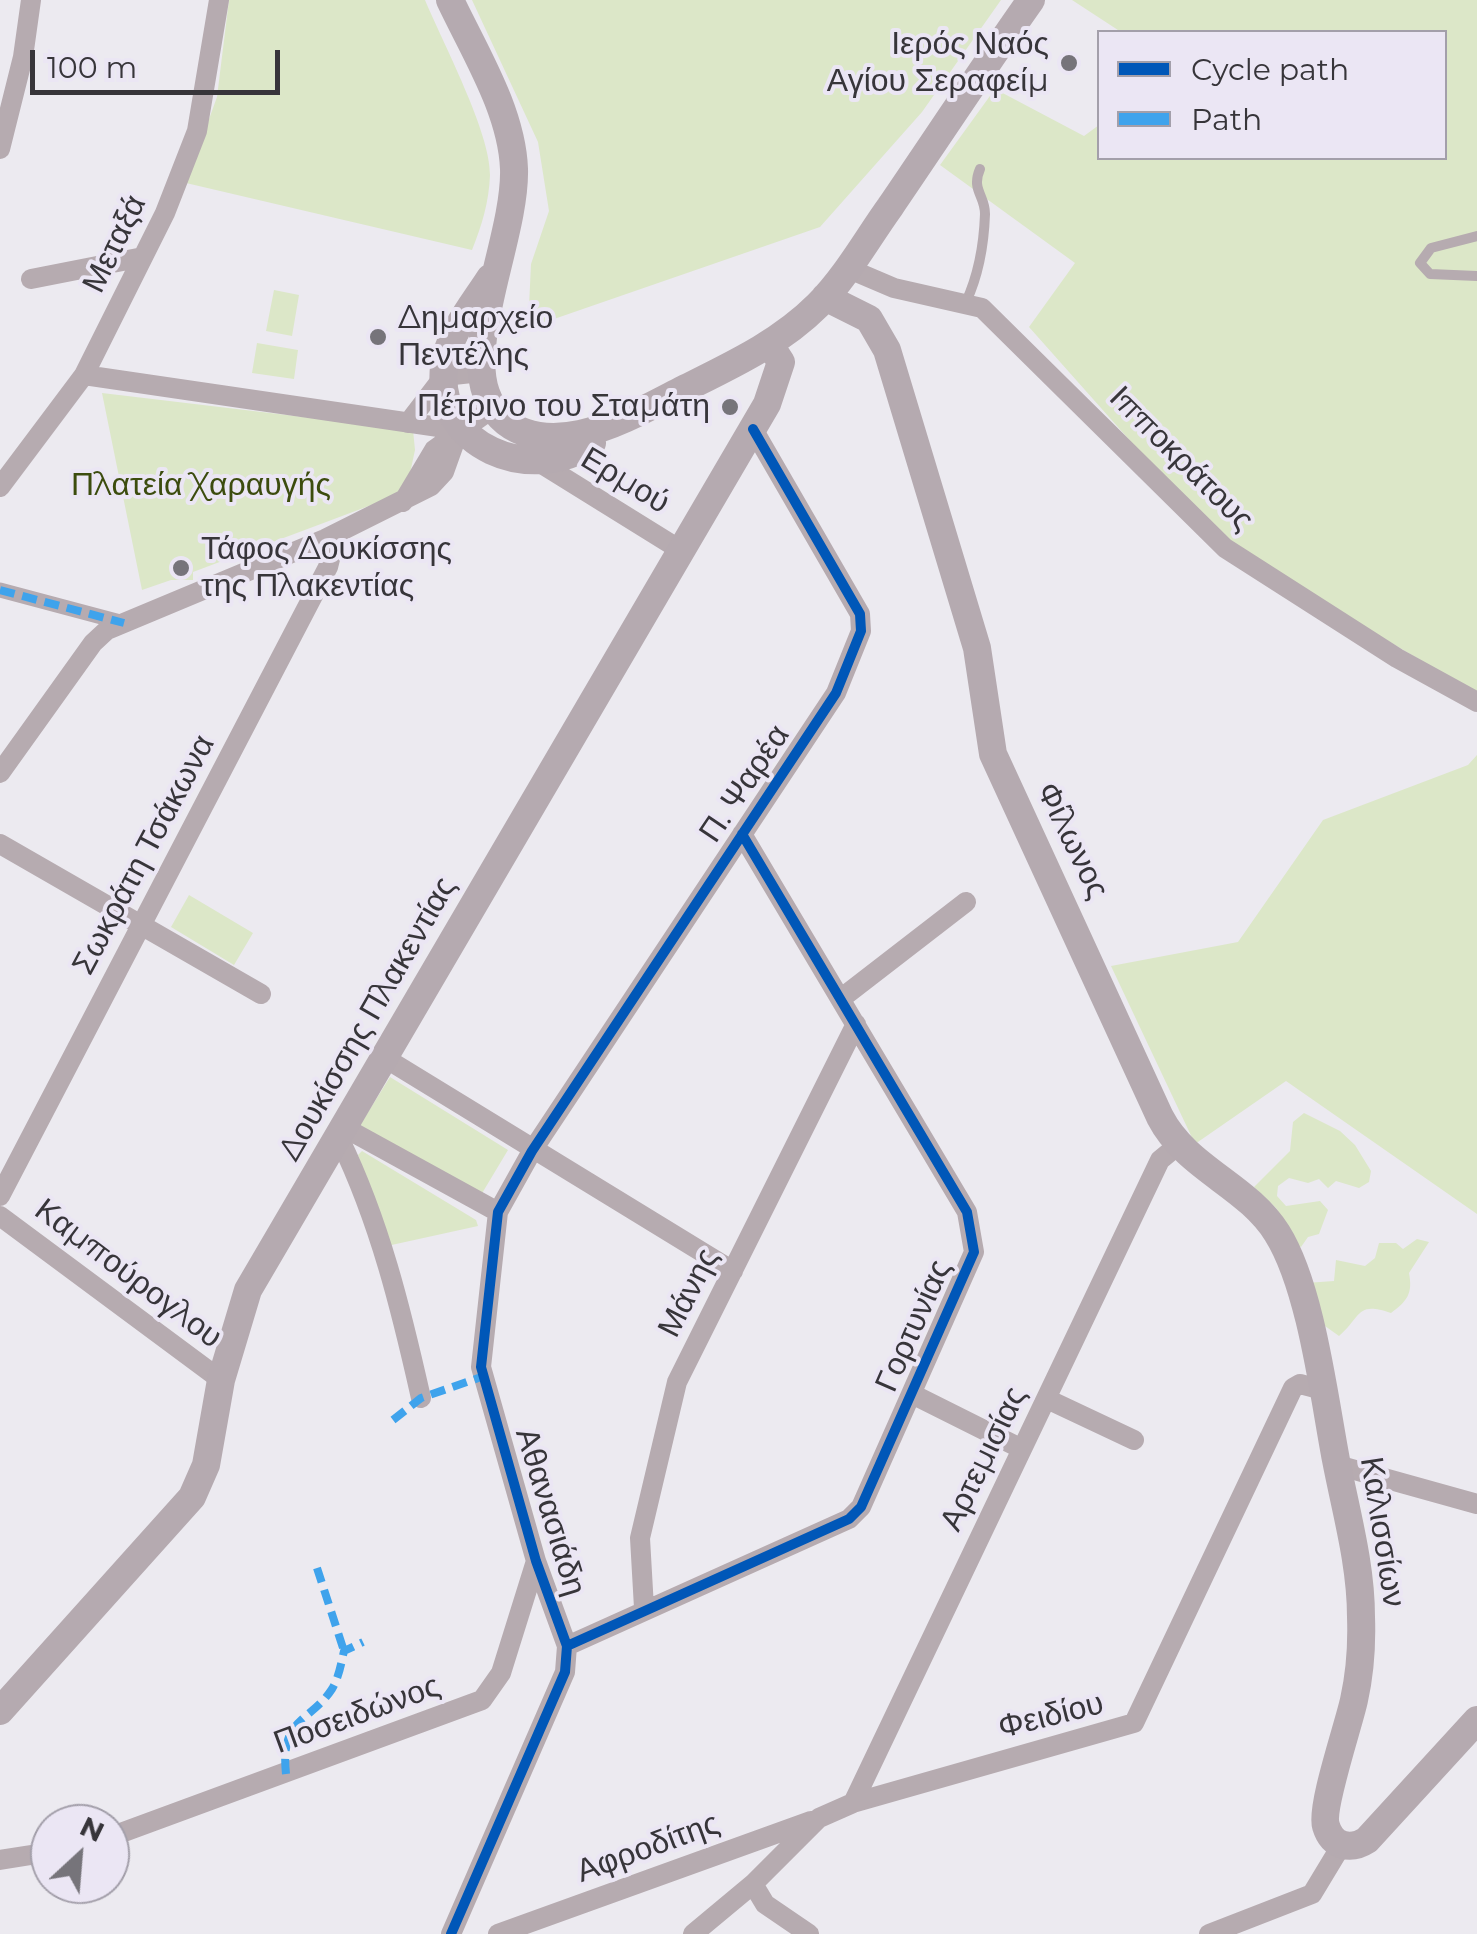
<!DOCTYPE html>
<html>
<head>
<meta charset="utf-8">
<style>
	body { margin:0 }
	#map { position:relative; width:1477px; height:1934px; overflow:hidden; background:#eceaf0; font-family:Montserrat,sans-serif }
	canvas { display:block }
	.legend { position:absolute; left:1097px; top:30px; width:350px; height:130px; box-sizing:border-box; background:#ebe6f4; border:2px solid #a39faa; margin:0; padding:12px 18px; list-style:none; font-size:30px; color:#37353a }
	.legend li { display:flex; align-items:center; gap:20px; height:50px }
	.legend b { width:50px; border:2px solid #a39faa }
	.north { position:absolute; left:30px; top:1804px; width:100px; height:100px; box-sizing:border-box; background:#ebe6f4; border:2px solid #a39faa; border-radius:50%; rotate:26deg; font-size:28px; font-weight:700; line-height:40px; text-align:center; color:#37353a }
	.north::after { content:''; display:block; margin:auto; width:35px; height:45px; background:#76747a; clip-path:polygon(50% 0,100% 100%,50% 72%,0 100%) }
	.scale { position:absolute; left:30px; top:50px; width:250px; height:45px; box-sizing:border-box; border:5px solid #37353a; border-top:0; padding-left:12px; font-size:30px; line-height:35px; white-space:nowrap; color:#37353a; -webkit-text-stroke:8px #ebe6f4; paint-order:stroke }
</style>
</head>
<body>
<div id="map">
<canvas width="1477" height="1934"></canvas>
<ul class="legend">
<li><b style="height:12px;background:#0057b8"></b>Cycle path</li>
<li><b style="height:12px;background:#3fa3ec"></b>Path</li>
</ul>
<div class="north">N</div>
<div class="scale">100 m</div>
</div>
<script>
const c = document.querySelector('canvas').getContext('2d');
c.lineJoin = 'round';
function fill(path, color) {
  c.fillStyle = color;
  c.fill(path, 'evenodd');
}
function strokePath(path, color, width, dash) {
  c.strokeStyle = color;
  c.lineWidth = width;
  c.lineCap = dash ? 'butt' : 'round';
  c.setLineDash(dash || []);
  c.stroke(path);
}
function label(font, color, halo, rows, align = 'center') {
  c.font = font + ' Montserrat,sans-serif';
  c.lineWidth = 8;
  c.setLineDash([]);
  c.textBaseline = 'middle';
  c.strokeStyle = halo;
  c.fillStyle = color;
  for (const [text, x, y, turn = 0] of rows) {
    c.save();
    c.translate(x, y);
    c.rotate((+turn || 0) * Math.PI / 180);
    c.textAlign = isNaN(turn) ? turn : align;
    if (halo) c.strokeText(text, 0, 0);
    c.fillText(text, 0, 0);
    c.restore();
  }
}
fill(new Path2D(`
	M229,0H425C442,41 491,133 490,175C489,202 482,225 472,250L186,183L217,97Z
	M472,0H1001L922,112L820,227L528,328L531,264L549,211L538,142Z
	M1072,0H1477V694L1251,559L1197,516L1029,327L1075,263L940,165L995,89L1084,136L1099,125L1100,158H1444V32H1121Z
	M274,290L299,295L292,336L266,331Z
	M257,343L298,350L294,379L252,373Z
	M102,393L413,430L415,450L406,492L193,572V580H171L142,590Z
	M1477,755V1214L1286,1081L1195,1144L1111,966L1238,942L1323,820L1468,765Z
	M189,895L253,933L234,965L171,927Z
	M390,1077L508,1150L478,1200L360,1125Z
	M1304,1113L1340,1131L1355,1145L1371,1171L1369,1182L1359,1188L1336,1181L1328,1188L1319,1179L1308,1183L1289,1178L1278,1186L1277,1196L1286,1206L1320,1201L1328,1210L1319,1234L1308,1237L1301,1247L1289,1241L1277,1209L1254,1187L1290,1151L1293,1122Z
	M362,1151L476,1220L478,1226L387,1246L358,1155Z
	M1417,1239L1429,1242L1409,1273C1413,1294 1407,1301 1391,1313C1356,1301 1362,1316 1339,1336L1318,1321L1306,1283L1334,1281L1336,1260L1365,1266L1375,1258L1379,1243H1396L1403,1249Z`), '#dce7c8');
strokePath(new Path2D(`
	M1477,236L1431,248L1420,263L1430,274L1477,276
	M966,302C978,276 984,243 985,214C985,195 971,190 980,169`), '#b6abb0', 10);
strokePath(new Path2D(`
	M0,590L124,623`), '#b6abb0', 15);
strokePath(new Path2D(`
	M0,149L23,57L31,0
	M847,268L894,288L982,308L1225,548L1397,658L1477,702
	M31,279L143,257
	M84,375L459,430
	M408,423L444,376L481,372
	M537,461L682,551
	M0,487L84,375L165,213L197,131L219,0
	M403,502L434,450L493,408
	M0,773L93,643L107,630L325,539L431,486L444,472L459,430
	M0,844L261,994
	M843,997L966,902
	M385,1058L733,1271
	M347,1129L498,1212
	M340,1140C380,1223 401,1309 421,1398
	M0,1196L328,567L331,555L325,539
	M0,1216L221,1380
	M912,1394L1022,1449
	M1047,1399L1134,1440
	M1337,1465L1477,1504
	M644,1608L640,1538L677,1382L856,1024
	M567,1646L849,1519L861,1507L974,1252L967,1212L742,834
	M853,1803L1160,1160L1177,1146
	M110,1837L482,1700L501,1673L536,1561
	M0,1860L50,1852
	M753,1884L765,1904L809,1934
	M451,1934L565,1672L567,1646L536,1561L481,1367L498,1212L532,1151L836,693L861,631L860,614L753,429
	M498,1934L811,1821
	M693,1934L753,1884L819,1818L853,1803L1134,1723L1293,1388L1300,1384L1323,1390
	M1209,1934L1312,1894L1341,1846`), '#b6abb0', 20);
strokePath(new Path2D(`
	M450,0C474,51 512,111 514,169C516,233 466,338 486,393C501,435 542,442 580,434C616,426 651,406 684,389C732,365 780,343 818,305C846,277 867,239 890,207C937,138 983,68 1031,0
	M490,278C472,306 448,334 444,367C435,447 531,485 592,443
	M825,297L869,319L887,350L977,648L993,754L1160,1117C1187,1169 1247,1185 1277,1233C1311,1287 1324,1397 1336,1460C1346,1512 1361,1564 1361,1617C1362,1645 1360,1673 1354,1700C1349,1724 1320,1808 1326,1826C1332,1846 1350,1851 1367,1840L1477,1720
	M0,1711L192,1497L206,1465L221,1380L248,1290L767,404L781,362L770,345`), '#b5aab0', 28);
strokePath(new Path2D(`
	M0,590L124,623
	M393,1420L421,1398L484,1376
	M317,1568L344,1651
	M286,1774C280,1716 309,1724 332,1689C339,1677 341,1664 344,1651L363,1642`), '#3fa3ec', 8, [15, 8]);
strokePath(new Path2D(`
	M567,1646L849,1519L861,1507L974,1252L967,1212L742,834
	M451,1934L565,1672L567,1646L536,1561L481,1367L498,1212L532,1151L836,693L861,631L860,614L753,429`), '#0057b8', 10);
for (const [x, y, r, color] of [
	[1069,63,10,"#76747a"],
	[378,337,10,"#76747a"],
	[730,407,10,"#76747a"],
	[181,568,10,"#76747a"]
]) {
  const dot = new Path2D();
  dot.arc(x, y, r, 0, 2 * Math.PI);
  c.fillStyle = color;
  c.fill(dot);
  strokePath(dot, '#ebe6f4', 4);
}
label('32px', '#37353a', '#ebe6f4', [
	["Ιερός Ναός",1049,45],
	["Αγίου Σεραφείμ",1049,82],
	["Δημαρχείο",398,319,"left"],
	["Πεντέλης",398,356,"left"],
	["Πέτρινο του Σταμάτη",710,407],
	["Τάφος Δουκίσσης",201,550,"left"],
	["της Πλακεντίας",201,587,"left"]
], 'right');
label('32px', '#37353a', '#ebe6f4', [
	["Μεταξά",115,244,-64],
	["Ιπποκράτους",1181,459,45],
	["Ερμού",625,481,31],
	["Π. Ψαρέα",745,784,-56],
	["Φίλωνος",1072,841,64],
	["Σωκράτη Τσάκωνα",144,855,-62],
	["Δουκίσσης Πλακεντίας",368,1019,-60],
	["Καμπούρογλου",128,1274,37],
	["Μάνης",689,1293,-63],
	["Γορτυνίας",914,1326,-66],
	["Αρτεμισίας",984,1459,-64],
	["Αθανασιάδη",550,1512,73],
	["Καλισσίων",1382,1532,81],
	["Ποσειδώνος",357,1715,-20],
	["Φειδίου",1051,1716,-14],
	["Αφροδίτης",648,1848,-20]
]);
label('32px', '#3c4c0e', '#ebe6f4', [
	["Πλατεία Χαραυγής",201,486]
]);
</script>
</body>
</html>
